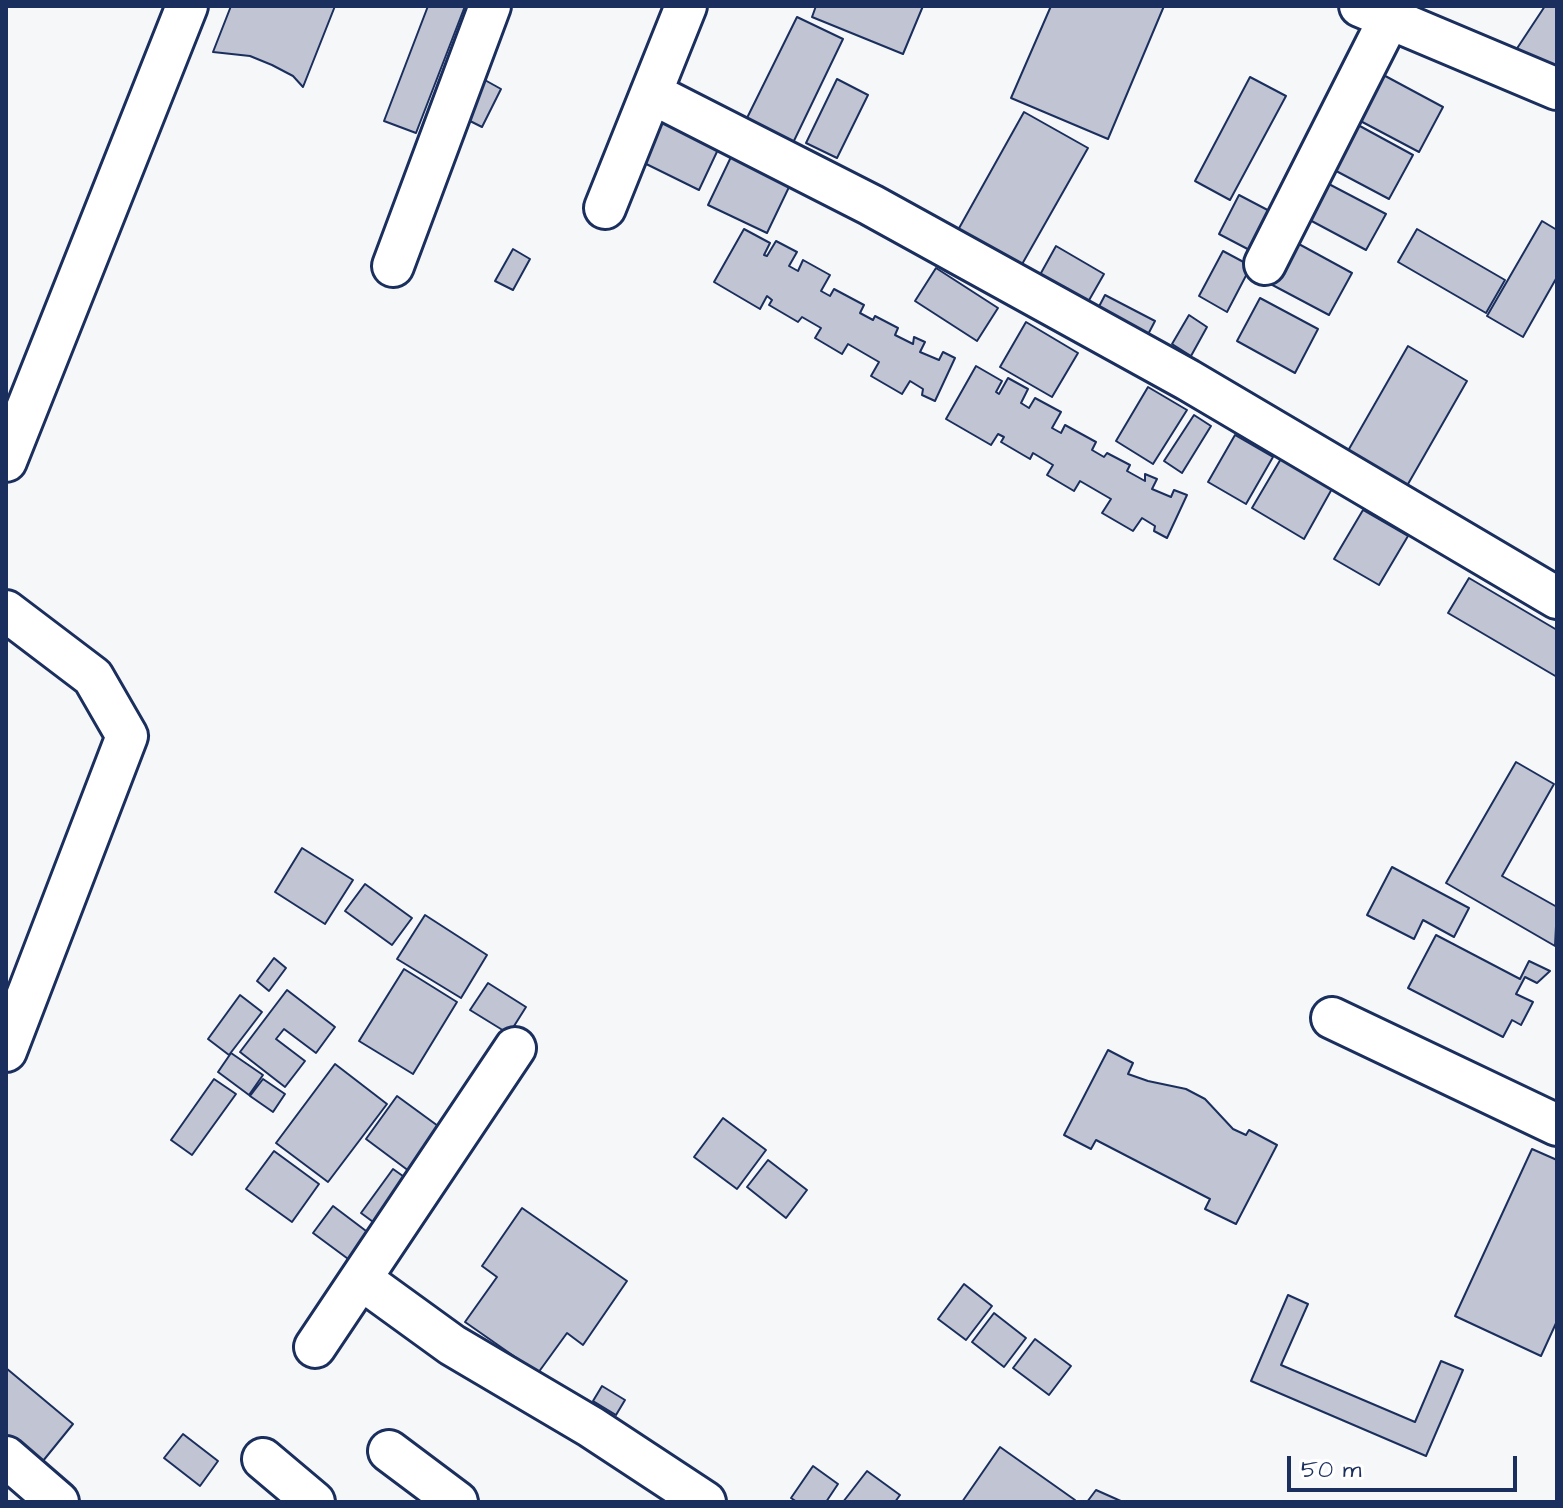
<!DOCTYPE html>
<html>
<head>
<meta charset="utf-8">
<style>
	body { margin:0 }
	#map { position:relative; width:1563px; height:1508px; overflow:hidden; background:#f6f7f9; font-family:"Architects Daughter",sans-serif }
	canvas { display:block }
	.frame { position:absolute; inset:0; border:8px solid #1b2f5e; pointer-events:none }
	.scale { position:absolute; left:1287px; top:1456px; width:230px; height:36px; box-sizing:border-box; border:4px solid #1b2f5e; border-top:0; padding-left:10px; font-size:24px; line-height:28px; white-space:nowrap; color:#1b2f5e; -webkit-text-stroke:6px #fff; paint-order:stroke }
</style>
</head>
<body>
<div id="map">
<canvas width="1563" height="1508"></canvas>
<div class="frame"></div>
<div class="scale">50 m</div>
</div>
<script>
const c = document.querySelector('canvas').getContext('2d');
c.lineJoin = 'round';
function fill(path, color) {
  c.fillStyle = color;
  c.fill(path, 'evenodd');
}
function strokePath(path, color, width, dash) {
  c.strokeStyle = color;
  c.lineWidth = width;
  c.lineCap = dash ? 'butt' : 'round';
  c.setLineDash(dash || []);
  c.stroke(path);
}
const building = new Path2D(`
	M231,6H335L303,87L293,76L272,65L250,56L213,52Z
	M428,6H465L416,133L384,121Z
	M816,6H923L903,54L812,17Z
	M1051,6H1164L1108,139L1011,98Z
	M1545,6H1557V78L1512,56Z
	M797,17L843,39L791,147L744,124Z
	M1376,71L1443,107L1419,152L1351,116Z
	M474,74L501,89L482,127L454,113Z
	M1250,77L1286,96L1230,200L1195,181Z
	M837,79L868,95L837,158L806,143Z
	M653,107L722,141L699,190L630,156Z
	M1024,112L1088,148L1021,266L958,230Z
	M1347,119L1413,155L1389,199L1323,164Z
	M731,157L790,185L767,233L708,205Z
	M1325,182L1386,214L1366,250L1306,218Z
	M1239,195L1279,216L1259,255L1219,234Z
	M1542,221L1557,230V277L1523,337L1487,316Z
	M744,229L770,243L764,255L767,256L776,241L797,252L789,266L798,271L803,260L830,275L821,291L830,296L834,289L864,305L860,313L873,320L875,316L898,328L895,335L913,344L914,337L925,342L920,352L939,360L943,352L955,358L935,401L922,395L923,389L910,381L902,394L871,376L879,362L848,344L842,354L815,338L821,328L802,317L798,322L769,305L772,300L767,296L760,309L714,282Z
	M1417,229L1505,280L1486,313L1398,262Z
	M1286,237L1352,273L1329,315L1263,280Z
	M1056,246L1104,274L1084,309L1036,282Z
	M513,249L530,259L513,290L495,281Z
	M1223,251L1251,266L1227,312L1199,296Z
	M936,268L998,308L977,341L915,301Z
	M1105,295L1155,321L1142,346L1092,320Z
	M1260,298L1318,329L1295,373L1237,341Z
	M1189,315L1207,327L1191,356L1172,344Z
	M1026,322L1078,353L1052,397L1000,367Z
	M1408,346L1467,381L1404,491L1345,456Z
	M976,366L1002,381L996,392L999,394L1008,378L1028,389L1021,403L1029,408L1035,398L1061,412L1052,428L1061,433L1065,425L1096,442L1092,450L1104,457L1107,453L1130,465L1127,471L1145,481V474L1157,479L1152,489L1171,497L1174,490L1187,495L1167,538L1154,531L1155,526L1142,518L1133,531L1102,513L1111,499L1080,481L1074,491L1047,475L1053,465L1033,453L1030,459L1001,442L1004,437L998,434L991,445L946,419Z
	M1148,387L1187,410L1153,464L1116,441Z
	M1194,415L1211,426L1182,473L1164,461Z
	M1235,435L1273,457L1246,504L1208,482Z
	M1282,457L1333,487L1304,539L1252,508Z
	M1363,510L1408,536L1379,585L1334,559Z
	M1469,578L1557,630V677L1448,613Z
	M1516,762L1554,784L1502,876L1557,907L1555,946L1446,883Z
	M302,848L353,880L325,924L275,892Z
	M1392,867L1469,908L1454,937L1423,920L1414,939L1367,915Z
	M365,884L412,918L392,945L345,911Z
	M425,915L487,955L461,998L397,959Z
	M1436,935L1520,979L1529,961L1550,971L1537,983L1525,977L1516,994L1533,1002L1521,1025L1512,1020L1503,1037L1408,988Z
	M274,958L286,968L269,991L257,981Z
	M404,969L457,1002L413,1074L359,1041Z
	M488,983L526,1007L509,1034L470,1010Z
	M287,990L335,1027L316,1053L284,1029L276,1039L305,1061L285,1087L240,1052Z
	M240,995L262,1012L229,1055L208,1039Z
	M1108,1050L1133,1063L1128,1074L1148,1081L1186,1089L1205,1099L1233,1129L1246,1135L1249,1130L1277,1145L1236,1224L1205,1209L1210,1199L1096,1140L1091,1149L1064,1135Z
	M231,1053L263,1075L249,1095L218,1072Z
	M335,1064L387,1104L328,1182L276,1143Z
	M214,1079L236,1094L192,1155L171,1140Z
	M263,1079L285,1094L273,1112L250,1096Z
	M397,1096L449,1134L417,1177L366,1139Z
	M723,1118L766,1150L737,1189L694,1157Z
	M1532,1149L1557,1160V1321L1541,1356L1455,1316Z
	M274,1151L319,1184L292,1222L246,1189Z
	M768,1160L807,1190L786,1218L747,1187Z
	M393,1169L417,1186L384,1230L361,1213Z
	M333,1206L378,1240L359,1267L313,1233Z
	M522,1208L627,1281L583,1345L567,1333L538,1373L465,1322L497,1277L482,1266Z
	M964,1284L992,1306L966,1340L938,1319Z
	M1288,1295L1308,1304L1281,1365L1415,1422L1441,1361L1463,1370L1426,1456L1251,1381Z
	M994,1313L1026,1338L1004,1367L972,1342Z
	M1035,1339L1071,1366L1049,1395L1013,1368Z
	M6,1368L73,1424L34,1472L6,1448Z
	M602,1386L625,1400L616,1415L593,1401Z
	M183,1434L218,1461L200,1486L164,1458Z
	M1000,1447L1075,1500L1074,1502H962Z
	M813,1466L838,1484L826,1502H797L791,1498Z
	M867,1471L900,1495L895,1502H843Z
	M1096,1490L1123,1502H1087Z`);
fill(building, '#c0c4d3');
strokePath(building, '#1b2f5e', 2);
const minor = new Path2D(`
	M1360,6L1557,89
	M651,93L871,205L1188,380L1557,598
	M605,208L686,6
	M1265,264L1389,19
	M393,266L490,6
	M6,461L187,6
	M6,611L93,677L127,736L6,1051
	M1332,1018L1557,1125
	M361,1279L452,1345L591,1427L705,1502
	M315,1347L515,1048
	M389,1451L457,1502
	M6,1457L58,1502
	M263,1459L314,1502`);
strokePath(minor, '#1b2f5e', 46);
strokePath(minor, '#fff', 40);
</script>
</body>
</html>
